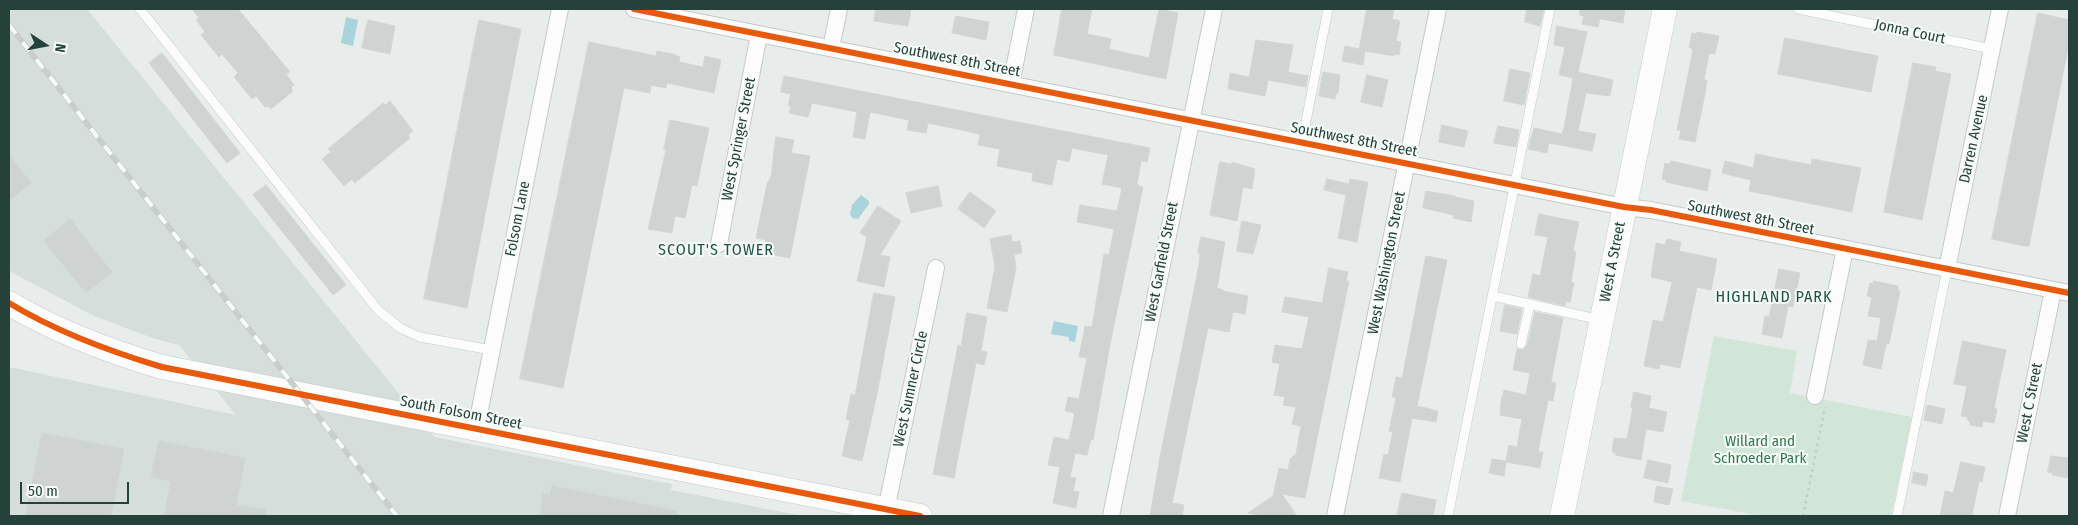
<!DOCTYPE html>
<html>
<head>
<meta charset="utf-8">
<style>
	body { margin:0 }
	#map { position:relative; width:2078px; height:525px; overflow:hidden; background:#e8edeb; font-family:"Fira Sans Condensed",sans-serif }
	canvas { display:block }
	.frame { position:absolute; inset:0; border:10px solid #24423a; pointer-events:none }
	.north { position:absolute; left:20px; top:20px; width:50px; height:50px; -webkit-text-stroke:4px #f7fbf9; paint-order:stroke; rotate:101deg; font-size:14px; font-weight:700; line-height:20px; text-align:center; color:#24423a }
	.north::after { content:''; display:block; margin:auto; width:18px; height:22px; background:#24423a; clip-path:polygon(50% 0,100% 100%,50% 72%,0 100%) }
	.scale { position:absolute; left:20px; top:482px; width:109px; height:22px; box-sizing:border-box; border:2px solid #24423a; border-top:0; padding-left:6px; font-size:15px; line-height:18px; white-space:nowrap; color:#24423a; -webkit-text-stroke:4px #f7fbf9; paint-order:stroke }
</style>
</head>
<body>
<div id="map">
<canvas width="2078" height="525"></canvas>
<div class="frame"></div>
<div class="north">N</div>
<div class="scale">50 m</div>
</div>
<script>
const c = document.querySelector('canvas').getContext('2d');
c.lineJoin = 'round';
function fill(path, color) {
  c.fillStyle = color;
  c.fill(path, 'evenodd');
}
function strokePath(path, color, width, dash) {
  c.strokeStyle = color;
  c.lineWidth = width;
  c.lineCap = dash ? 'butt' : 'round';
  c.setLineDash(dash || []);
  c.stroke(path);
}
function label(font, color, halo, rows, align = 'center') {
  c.font = font + ' "Fira Sans Condensed",sans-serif';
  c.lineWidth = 4;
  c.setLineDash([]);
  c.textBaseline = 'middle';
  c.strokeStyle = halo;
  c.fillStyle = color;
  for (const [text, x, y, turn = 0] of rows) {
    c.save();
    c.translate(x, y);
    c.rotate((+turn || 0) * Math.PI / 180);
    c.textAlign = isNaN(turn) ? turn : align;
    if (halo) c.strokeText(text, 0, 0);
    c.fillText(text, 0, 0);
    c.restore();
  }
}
fill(new Path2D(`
	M9,9H87L434,437L672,484L671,490L802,516H9V367L236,415L179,345L155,339L94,316L9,271Z`), '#d6dedb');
fill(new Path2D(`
	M1714,336L1797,351L1790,393L1912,417L1891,516H1762L1681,501Z`), '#d1e6d8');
fill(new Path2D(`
	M346,17L358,20L353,46L341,43Z
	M861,195L869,201V204L858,219L852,218L850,214L852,205Z
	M1054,321L1078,326L1075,342L1069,341V337L1051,334Z`), '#a9d4db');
const building = new Path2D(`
	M192,9H238L290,72L286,74L294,85L291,88L293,91L271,109L268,106L265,107L256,96L252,99L234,77L238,73L222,54L219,57L201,35L205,32L196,20L199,18Z
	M876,9H911L908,26L874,21Z
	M1062,9H1092L1087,34L1111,39L1109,49L1149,58L1159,9L1178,13L1166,79L1054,55Z
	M1367,9H1394L1392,19L1400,21L1396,41L1401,42L1399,55L1394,54V56L1365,51L1363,65L1342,61L1345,46L1359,49Z
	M1527,9H1544L1540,26L1525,22Z
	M1580,9H1625L1623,23L1600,19L1598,27L1582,24L1584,16L1580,15Z
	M2038,13L2069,20V43L2029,246H2024L1992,239Z
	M956,16L989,22L986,40L952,33Z
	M368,20L395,26L390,54L362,48Z
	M479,20L521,29L467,308L424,299Z
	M1557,26L1587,32L1578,72L1613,80L1610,96L1586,93L1578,131L1596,134L1592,151L1549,143L1547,153L1528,149L1534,128L1562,134L1564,128L1573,78L1559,75L1565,47L1554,45Z
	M1697,32L1719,36L1715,54L1709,53L1704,80H1707L1705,94L1695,142L1679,139L1681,131L1677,130L1693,50L1689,47L1692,33L1697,34Z
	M1785,38L1878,56L1871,92L1778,74Z
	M1256,40L1293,45L1288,72L1308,76L1306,87L1268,80L1265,96L1228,89L1230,73L1249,77Z
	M589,42L656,56L657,51L673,54L680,57L679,62L703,67L705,56L721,60L714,93L667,83L666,88L651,85L650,93L624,88L563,388L520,379Z
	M162,53L240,153L227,163L149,63Z
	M1913,63L1936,67L1935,71L1951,74L1922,220L1884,212Z
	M1510,69L1530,73L1524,105L1504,101Z
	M1323,72L1340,75L1338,93H1336L1335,99L1319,96Z
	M1367,75L1388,80L1382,107L1361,102Z
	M784,76L1150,148L1147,162L1141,161L1137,185L1143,187L1110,344L1093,440L1091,439L1087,455L1075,453L1070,477L1076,478L1073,491L1079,492L1076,508L1053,503L1060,467L1048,465L1054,437L1069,440L1075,413L1065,411L1068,397L1079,399L1087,358L1079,357L1085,326L1092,327L1104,254L1109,255L1114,229L1077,222L1080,205L1117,211L1122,188L1102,184L1108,155L1072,148L1069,162L1057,159L1052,185L1032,181L1033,173L997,166L1000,149L978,145L980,134L928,123L926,133L907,130L909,120L870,112L865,139L853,137L857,112L812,103L808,117L789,113L791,106H788L791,94L781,92Z
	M390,101L413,131L408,135L410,138L355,183L352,179L344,186L322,159L331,152L328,149L383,103L385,105Z
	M670,120L709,128L697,186L692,185L685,218L675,216L672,233L648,229L666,150H664Z
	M1442,125L1468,131L1464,147L1439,142Z
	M1498,126L1519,130L1516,147L1494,143Z
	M776,137L794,140L791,153L810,156L790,258L764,253L766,240L756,238L767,184L771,177Z
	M1756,154L1811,165L1812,159L1861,168L1852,212L1749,191L1751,180L1722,173L1725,161L1753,168Z
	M9,155L31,183L9,201Z
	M1671,161L1711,170L1707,191L1666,182L1667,180L1662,179L1665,163L1670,164Z
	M1220,162L1232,164V162L1255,169L1252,189L1243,187L1237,221L1210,215Z
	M1327,179L1349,184L1350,179L1368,182L1357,242L1338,238L1346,195L1324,190Z
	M266,185L346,285L333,295L253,195Z
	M938,186L942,206L911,213L906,193Z
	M1426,191L1455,196V197L1474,201L1471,222L1453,218L1454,215L1423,208Z
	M970,192L996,211L984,228L958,209Z
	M878,206L901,221L880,255L890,257L884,287L857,281L867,237L860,233Z
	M1539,214L1579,222L1573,251L1576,252L1571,282L1574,283L1570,302L1566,301L1565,306L1528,297L1533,274L1540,276L1548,237L1535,235Z
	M70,219L112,272L86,293L44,241Z
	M1242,221L1261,225L1253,254L1237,251Z
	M1011,235L1012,242L1020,241L1022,253L1014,255L1016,268L1007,312L987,308L995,267L990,239Z
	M1201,237L1225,242L1217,288L1223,290V291L1248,296L1245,314L1233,312L1229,332L1208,328L1172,503L1184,505L1182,516H1150L1160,457L1199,265L1200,254L1198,253Z
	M1667,239L1681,242L1679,251L1717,259L1711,290L1697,287L1680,368L1660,364L1659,369L1644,366L1653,320L1663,322L1672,282L1651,277L1656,243L1665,245Z
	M1426,256L1447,260L1417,406L1438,411L1436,422L1412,418L1400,482L1379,478L1384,454L1388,455L1393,432L1389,431L1396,398L1392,397L1396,377L1402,378Z
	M1329,268L1348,272L1346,281H1349L1305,498L1282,494L1297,516H1266L1248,513L1273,496L1279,468L1288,470L1290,459L1296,454L1301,426L1292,424L1296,407L1283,405L1285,397L1274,395L1280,364L1272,362L1275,345L1302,349L1309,317L1282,312L1285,297L1322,303Z
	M1779,269L1800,273L1793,307L1788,306L1782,338L1762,334L1765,316L1769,317Z
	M1874,281L1898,286V290L1900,291L1889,344H1886L1881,369L1863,365L1868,340L1877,341L1881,318L1868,316L1872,297L1867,296L1870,283L1873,284Z
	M874,293L895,297L877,394L862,461L842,456L850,420L846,419L851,394L855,395Z
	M1505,305L1522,309L1517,334L1500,331Z
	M1535,312L1563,318L1551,382L1556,383L1553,401L1548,400L1538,452H1543L1540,468L1506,462L1504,476L1489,473L1492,459L1506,461L1509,445L1517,447L1522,419L1500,415L1501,402L1504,390L1526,395L1530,373L1513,370L1517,349L1523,350L1527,345Z
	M967,313L987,317L981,351L987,352L984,365L976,363L954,478L933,474L958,345L961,346Z
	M1963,341L2006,350L1994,408L1997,409L1994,423L1983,421L1982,427L1970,425V421L1967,420L1968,417L1961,416L1967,386L1954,384Z
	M1634,392L1651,396L1649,408L1667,412L1663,432L1646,429L1641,460L1615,455L1616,453L1612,452L1614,438L1627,439L1633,407H1631Z
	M1927,405L1945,409L1942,424L1924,420Z
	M42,433L124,449L111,516H26Z
	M159,441L245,458L236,505L266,510L265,516H164L171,481L151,477Z
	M2051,456L2069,458V478L2052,475L2053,473L2048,472Z
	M1648,460L1671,465L1668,483L1644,478Z
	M1961,462L1985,467L1982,482L1979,481L1972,516H1940L1945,491L1953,493Z
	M1914,472L1928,475L1926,486L1912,483Z
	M552,486L677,511L676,516H540L543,494H550Z
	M1657,486L1673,489L1669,505L1654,502Z
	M1402,493L1436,500L1433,516H1397Z`);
fill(building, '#cfd4d2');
strokePath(building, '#d1d6d4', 1);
const lane = new Path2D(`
	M140,9L378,310L400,328L420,337L491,350
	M1798,9L1992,49
	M1302,142L1328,9
	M1493,296L1601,320
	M1521,344L1530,304
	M1448,516L1550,9
	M1897,516L1947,269`);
const street = new Path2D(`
	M634,9L1624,207L1651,210L2069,293
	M831,48L839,9
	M1011,84L1026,9
	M719,244L759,34
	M1947,269L2000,9
	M1815,396L1845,249
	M476,429L560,9
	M886,510L936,268
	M1111,516L1214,9
	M1335,516L1438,9
	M2007,516L2053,290`);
const secondary = new Path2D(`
	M9,303C57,332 108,351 162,367L920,516
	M1562,516L1665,9`);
strokePath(lane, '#c5cac8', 10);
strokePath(street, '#c5cac8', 18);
strokePath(secondary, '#c3cbc8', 25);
strokePath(new Path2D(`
	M1803,516L1825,407`), '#c3ccca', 2.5, [2.5, 4]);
strokePath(lane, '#fcfcfc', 9);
strokePath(street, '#fcfcfc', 16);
strokePath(secondary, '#fcfcfc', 24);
const rail = new Path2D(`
	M9,25L397,516`);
strokePath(rail, '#c9cdcc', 5.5);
strokePath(rail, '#f7fbf9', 4, [11]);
strokePath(new Path2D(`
	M634,9L1624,207L1651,210L2069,293
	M9,303C57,332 108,351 162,367L920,516`), '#e8590c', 6);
label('15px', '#24423a', '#f7fbf9', [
	["Jonna Court",1910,32,12],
	["Southwest 8th Street",957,60,11],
	["West Springer Street",739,139,-79],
	["Darren Avenue",1974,139,-78],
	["Southwest 8th Street",1354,140,11],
	["Southwest 8th Street",1751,218,11],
	["Folsom Lane",518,219,-79],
	["West Garfield Street",1162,262,-79],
	["West A Street",1613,262,-79],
	["West Washington Street",1387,263,-79],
	["West Sumner Circle",911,389,-78],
	["West C Street",2030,403,-79],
	["South Folsom Street",461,413,11]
]);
label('15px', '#2d7a4b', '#f7fbf9', [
	["Willard and",1760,442],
	["Schroeder Park",1760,459]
]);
c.letterSpacing = '1px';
label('16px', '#1f5548', '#f7fbf9', [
	["SCOUT'S TOWER",716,251],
	["HIGHLAND PARK",1774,298]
]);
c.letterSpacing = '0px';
</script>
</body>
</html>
